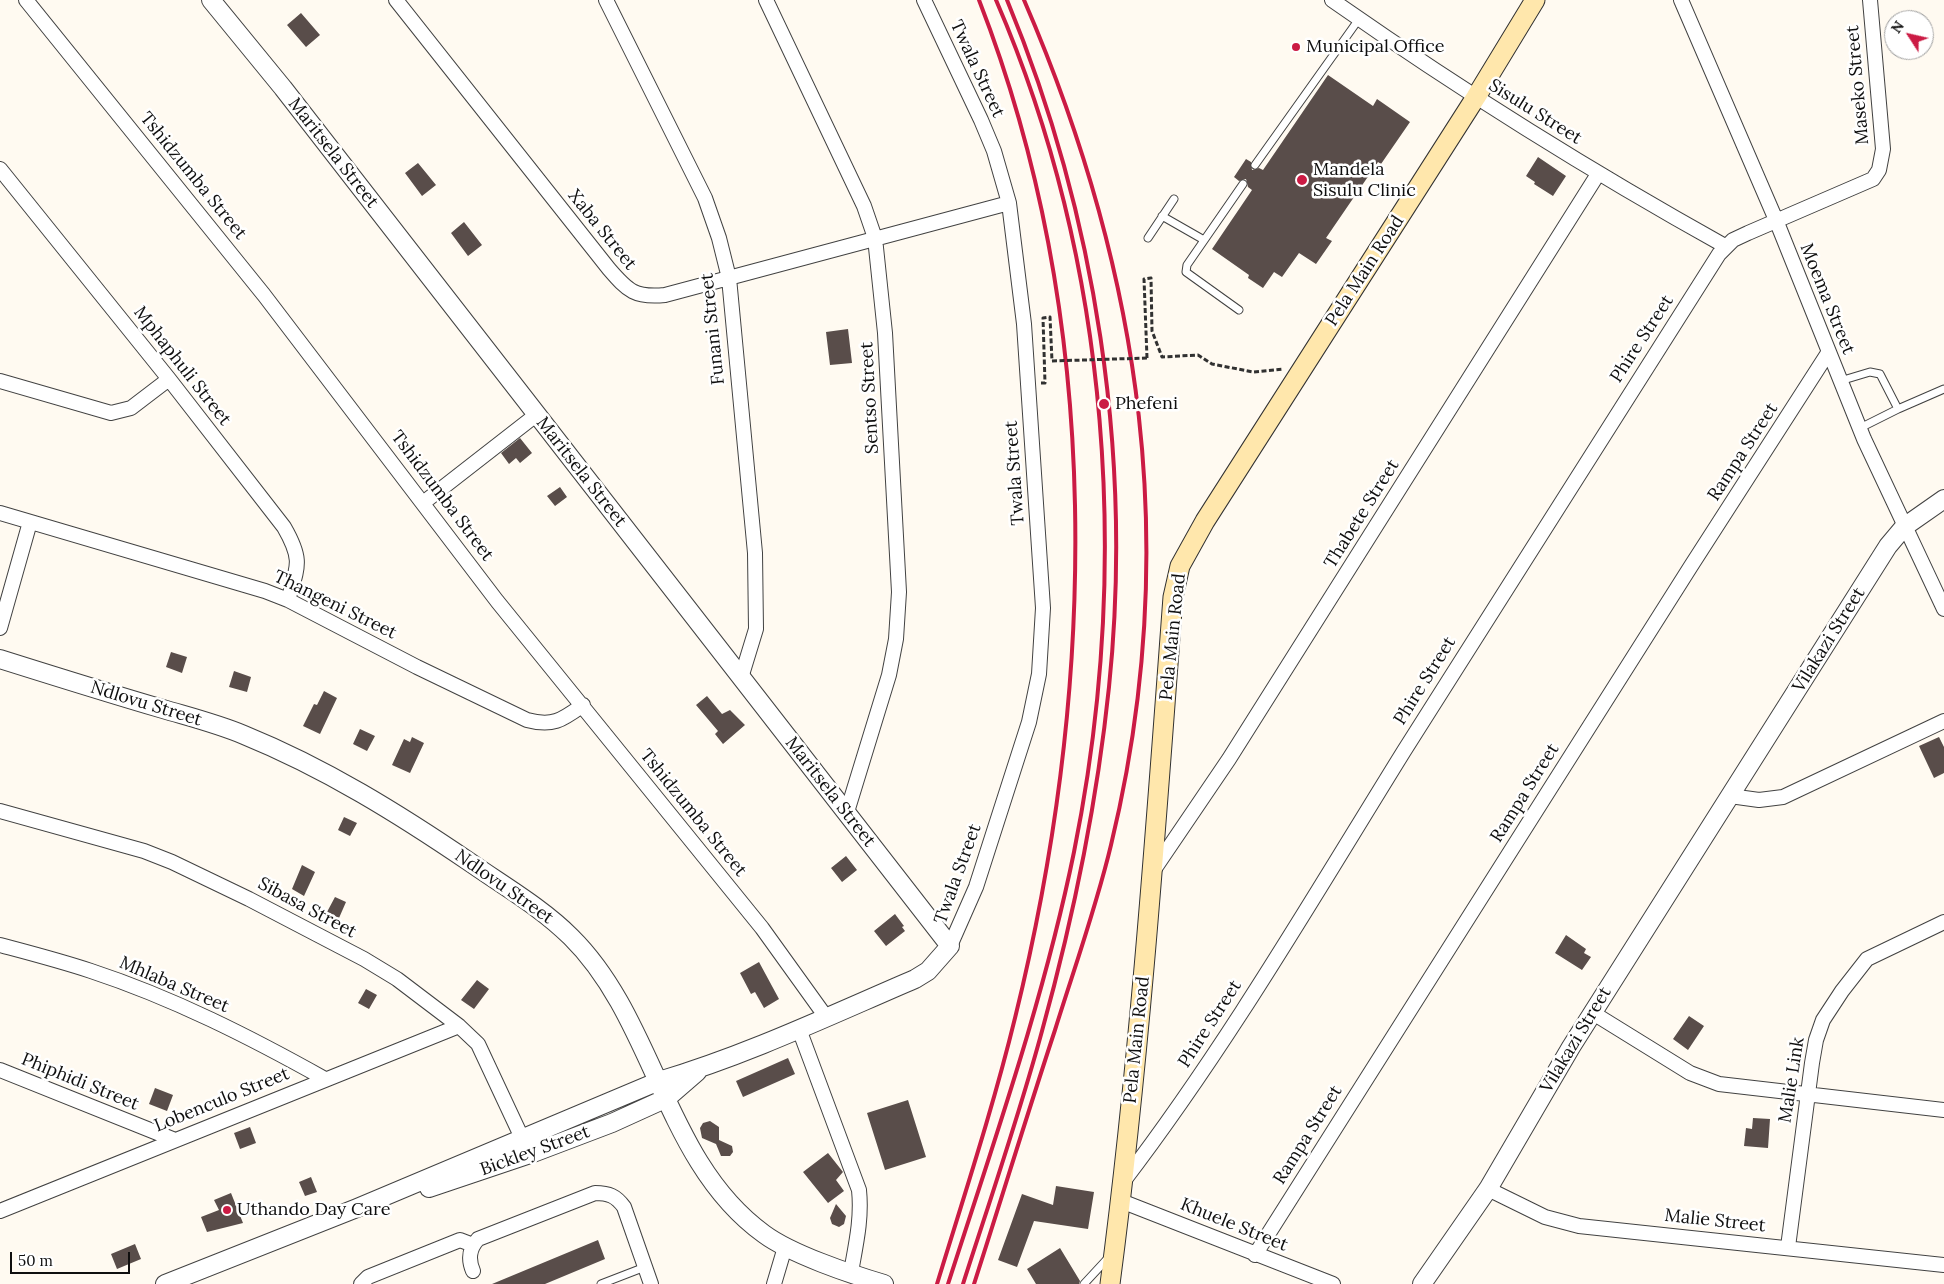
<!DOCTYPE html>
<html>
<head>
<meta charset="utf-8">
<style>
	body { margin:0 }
	#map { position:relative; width:1944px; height:1284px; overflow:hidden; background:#fffaf1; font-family:Lora,serif }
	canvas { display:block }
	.north { position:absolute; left:1884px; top:10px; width:50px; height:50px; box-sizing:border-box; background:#fff; border:1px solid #9f9f9f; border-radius:50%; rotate:305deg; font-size:14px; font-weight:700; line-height:20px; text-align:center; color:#0f0f0f }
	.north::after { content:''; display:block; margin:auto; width:18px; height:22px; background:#cb1b44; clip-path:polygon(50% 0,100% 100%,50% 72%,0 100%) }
	.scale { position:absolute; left:10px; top:1252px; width:120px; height:22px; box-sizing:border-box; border:2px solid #0f0f0f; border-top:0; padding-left:6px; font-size:15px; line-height:18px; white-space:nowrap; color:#0f0f0f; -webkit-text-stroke:4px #fff; paint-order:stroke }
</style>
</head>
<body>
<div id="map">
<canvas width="1944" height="1284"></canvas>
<div class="north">N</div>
<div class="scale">50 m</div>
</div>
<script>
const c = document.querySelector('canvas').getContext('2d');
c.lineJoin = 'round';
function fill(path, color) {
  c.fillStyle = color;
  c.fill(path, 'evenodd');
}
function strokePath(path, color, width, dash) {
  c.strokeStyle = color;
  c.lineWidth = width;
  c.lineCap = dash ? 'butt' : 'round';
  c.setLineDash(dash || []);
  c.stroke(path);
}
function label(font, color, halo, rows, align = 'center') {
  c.font = font + ' Lora,serif';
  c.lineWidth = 5;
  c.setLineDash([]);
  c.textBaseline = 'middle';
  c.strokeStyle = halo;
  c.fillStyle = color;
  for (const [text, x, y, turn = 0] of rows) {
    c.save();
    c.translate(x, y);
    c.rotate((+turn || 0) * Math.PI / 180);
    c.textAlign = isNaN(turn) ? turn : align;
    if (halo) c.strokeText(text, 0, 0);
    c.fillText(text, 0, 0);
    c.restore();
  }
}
fill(new Path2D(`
	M301,13L320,35L306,47L287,25Z
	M1328,75L1373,106L1377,99L1410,122L1381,164L1378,162L1326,238L1332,241L1316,264L1299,253L1282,277L1274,272L1263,288L1248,278L1249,275L1212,249L1252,190L1248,187L1246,179L1239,181L1234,177L1246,159L1251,162L1252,170L1259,168L1263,170Z
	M1538,157L1566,176L1553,196L1534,184L1535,182L1526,176Z
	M418,163L436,185L422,196L405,173Z
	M464,222L482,245L468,256L451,233Z
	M848,329L852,363L830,365L826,332Z
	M520,438L532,453L520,463L516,458L509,464L501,453Z
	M560,487L567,497L555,506L547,496Z
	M171,652L187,657L182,673L166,667Z
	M234,671L251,677L247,692L229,687Z
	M324,691L337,698L320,734L303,726L314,704L317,705Z
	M707,696L722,714L730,710L745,725L723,744L715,734L718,731L696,705Z
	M360,729L375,736L367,751L353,744Z
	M412,737L424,743L410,773L392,765L404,739L410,742Z
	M1939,737L1944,747V773L1934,778L1919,746Z
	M344,817L357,823L350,836L338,830Z
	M846,856L857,870L842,882L831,868Z
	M302,865L315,872L304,896L292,889Z
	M335,897L346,902L339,918L327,912Z
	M895,914L904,926L902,927L905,931L886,946L874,931Z
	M1566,935L1586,949L1584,953L1591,957L1582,970L1555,953Z
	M759,962L779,999L764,1008L755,992L751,994L740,973Z
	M477,980L489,989L474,1009L461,1000Z
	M366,989L377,995L369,1009L358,1003Z
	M1689,1016L1704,1026L1688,1050L1673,1039Z
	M788,1058L795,1074L743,1097L736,1081Z
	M155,1088L173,1095L167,1111L149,1104Z
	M908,1100L926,1157L885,1170L867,1113Z
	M1753,1118L1770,1119L1768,1148L1744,1146L1746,1128L1752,1129Z
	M710,1121L719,1127V1140L732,1146L733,1152L730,1156H721L716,1144L702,1138L700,1128L703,1123Z
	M250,1127L256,1143L240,1149L234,1133Z
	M828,1153L843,1172L836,1180L844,1191L828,1203L803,1172Z
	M311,1177L317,1192L305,1196L299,1182Z
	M1056,1186L1094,1192L1088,1229L1034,1221L1017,1267L998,1260L1022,1194L1053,1205Z
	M231,1193L243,1223L207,1232L201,1217L219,1210L214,1200Z
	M836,1204L846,1216L844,1224L839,1227L832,1224L830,1218Z
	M598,1240L605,1259L545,1284H492Z
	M135,1244L141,1259L117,1269L111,1254Z
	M1060,1248L1080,1281L1079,1284H1036L1027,1269Z`), '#594d4a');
const service = new Path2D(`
	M1255,165L1359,19
	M1162,216L1204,240
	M1148,238L1174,199
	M1239,310L1186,272L1187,265L1243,184
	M1840,381L1870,372L1880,374L1898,409L1860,428
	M1898,409L1944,389
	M601,1284L645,1267
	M1084,1284L1109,1257`);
const minor = new Path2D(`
	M26,0L264,295L497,601L762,928L826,1017
	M396,0L609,269C628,291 635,298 665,295L1009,203
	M606,0L705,198L719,238L729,278L755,553L756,629L741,678
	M766,0L864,206L875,238L885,333L899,592L896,639L889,675L847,812
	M924,0L981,120L994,151L1009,203L1024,324L1043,608L1039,674L1029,722L976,887L950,946
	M1332,0C1459,89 1590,171 1725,246
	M1681,0L1776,220L1864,439L1944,609
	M0,169L169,379L284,527C303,560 298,566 288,600
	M0,381L111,413L131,408L169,379
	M423,503L536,415
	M0,513L265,591L288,600L417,667L527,720C553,727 562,720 583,705
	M0,628L30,522
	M1730,796L1759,800L1783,797L1944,721
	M0,811L144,851L172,862L249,899L364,959L397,979L459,1026L478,1044L522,1138
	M1153,871L1229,759L1598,174
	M0,945C30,953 61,961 91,971C173,998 250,1037 325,1079
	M1593,1013L1690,1073L1719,1084L1944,1110
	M799,1029L859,1190C862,1218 856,1244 851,1272
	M0,1070L175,1140
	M1123,1182C1227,1046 1314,896 1404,751C1508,584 1614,419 1719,254L1733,240L1748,233L1873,179L1879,170L1883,149L1870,0
	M1488,1189L1545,1217L1579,1226L1944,1265
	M1121,1201L1333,1284
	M0,1211L459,1026
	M1788,1247L1812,1063L1816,1040L1823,1020L1842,991L1867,959L1944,922
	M1255,1255L1691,566L1828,353
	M473,1271C468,1259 469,1249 478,1239L595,1193C609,1193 616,1196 624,1207L651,1284
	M361,1284L368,1277L460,1240L473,1245
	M774,1284L785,1247`);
const tertiary = new Path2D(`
	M0,659C54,676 108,693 163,709C190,717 218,724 244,735C325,768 399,814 471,863C504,886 542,908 571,937C656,1021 664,1162 764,1234C791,1254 850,1274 884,1284
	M429,1188L533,1153L612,1123L667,1098L697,1072
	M165,1284L357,1208L659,1081C747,1055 831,1015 915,979L928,971L950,946L283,88L211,0
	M1422,1284L1488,1189L1571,1047L1888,546L1904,527L1944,499`);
const secondary = new Path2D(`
	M1110,1284C1140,1056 1156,826 1173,597L1180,566L1205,521L1476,97L1535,0`);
strokePath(service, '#424242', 9);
strokePath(minor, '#424242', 16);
strokePath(tertiary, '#424242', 20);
strokePath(secondary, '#313131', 21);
strokePath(new Path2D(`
	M1147,358L1144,279L1151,278L1152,331L1162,357L1198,355L1212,364L1253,372L1283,369
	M1041,383H1045L1043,318L1050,317L1052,361`), '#313131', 3, [5, 2.5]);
strokePath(service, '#fff', 7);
strokePath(minor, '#fff', 14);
strokePath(tertiary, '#fff', 18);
strokePath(secondary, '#ffe7ac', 19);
strokePath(new Path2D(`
	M937,1284C964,1196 993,1108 1015,1018C1097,685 1105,324 979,0
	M948,1284C994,1141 1044,999 1074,852C1131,569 1111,266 996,0
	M963,1284C990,1200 1019,1116 1042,1031C1073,919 1097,803 1109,687C1133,455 1096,215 1007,0
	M974,1284C1001,1200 1027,1115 1055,1030C1074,969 1096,908 1111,845C1182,552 1143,275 1024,0`), '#cb1b44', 4);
strokePath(new Path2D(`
	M1052,361L1147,358`), '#313131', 3, [5, 2.5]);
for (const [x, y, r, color] of [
	[1296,47,5,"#cb1b44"],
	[1302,180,6,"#cb1b44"],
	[1104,404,6,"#cb1b44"],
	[227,1210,5,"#cb1b44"]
]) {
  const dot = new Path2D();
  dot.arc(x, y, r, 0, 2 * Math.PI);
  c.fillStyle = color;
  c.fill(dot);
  strokePath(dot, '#fff', 2);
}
label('18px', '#0f0f0f', '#fff', [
	["Municipal Office",1306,47],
	["Mandela",1313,170],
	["Sisulu Clinic",1313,191],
	["Phefeni",1115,404],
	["Uthando Day Care",237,1210]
], 'left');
label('18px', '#0f0f0f', '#fff', [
	["Twala Street",977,69,65],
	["Maseko Street",1858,85,-95],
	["Sisulu Street",1535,112,32],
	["Maritsela Street",333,153,52],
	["Tshidzumba Street",193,176,51],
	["Xaba Street",602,230,51],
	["Pela Main Road",1365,271,-57],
	["Moema Street",1827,299,68],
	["Funani Street",713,329,-96],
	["Phire Street",1642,339,-57],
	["Mphaphuli Street",182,366,52],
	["Sentso Street",870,398,-93],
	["Rampa Street",1743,452,-57],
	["Maritsela Street",581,472,52],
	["Twala Street",1015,473,-94],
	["Tshidzumba Street",442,496,53],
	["Thabete Street",1362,514,-58],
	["Thangeni Street",335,605,26],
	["Pela Main Road",1173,637,-84],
	["Vilakazi Street",1829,640,-58],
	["Phire Street",1425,681,-58],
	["Ndlovu Street",146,704,17],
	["Maritsela Street",830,792,52],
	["Rampa Street",1525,793,-58],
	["Tshidzumba Street",693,813,51],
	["Twala Street",958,874,-70],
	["Ndlovu Street",504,887,35],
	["Sibasa Street",307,908,28],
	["Mhlaba Street",174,985,23],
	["Phire Street",1210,1024,-57],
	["Pela Main Road",1137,1040,-84],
	["Vilakazi Street",1576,1040,-59],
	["Malie Link",1792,1080,-81],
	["Phiphidi Street",80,1082,22],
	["Lobenculo Street",222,1100,-22],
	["Rampa Street",1308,1135,-58],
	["Bickley Street",535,1151,-20],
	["Malie Street",1715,1221,6],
	["Khuele Street",1234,1225,22]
]);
</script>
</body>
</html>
